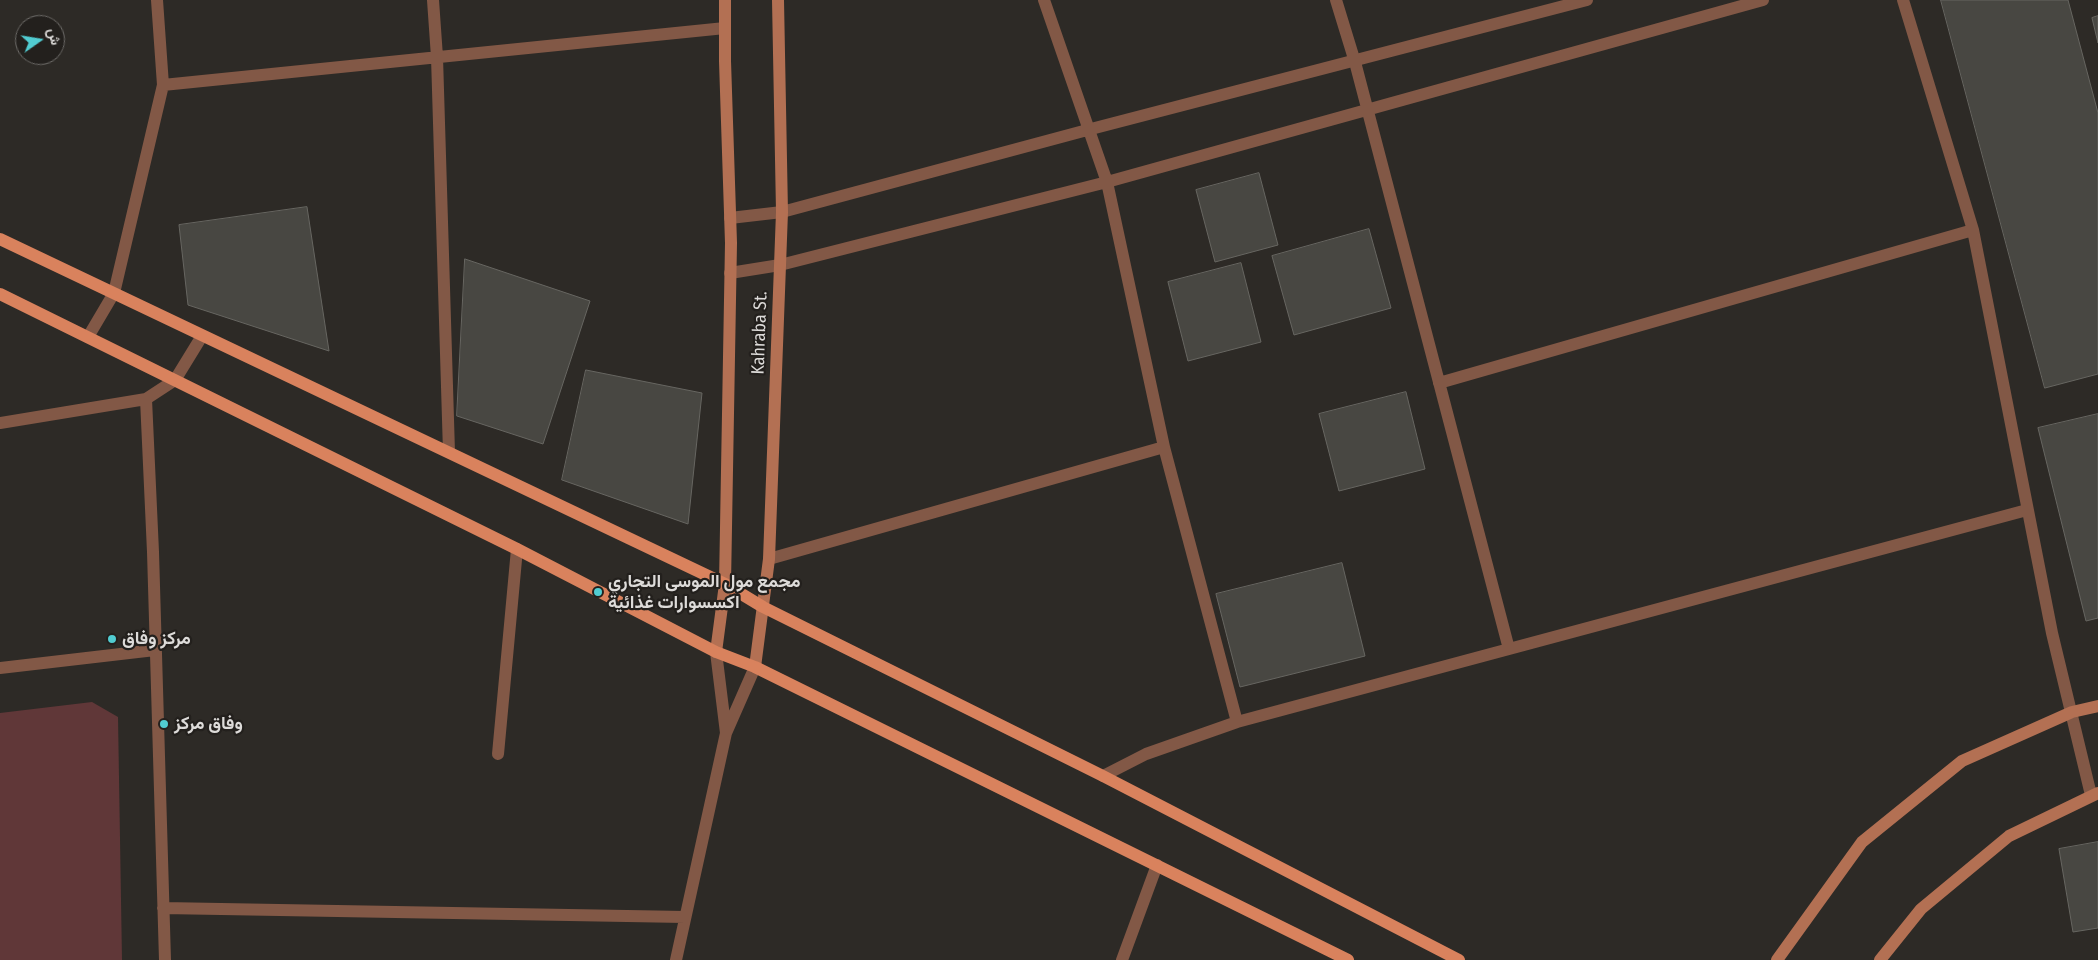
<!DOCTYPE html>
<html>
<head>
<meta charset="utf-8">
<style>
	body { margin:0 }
	#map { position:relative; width:2098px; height:960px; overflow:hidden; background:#2d2a26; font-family:"Fira Sans Condensed",Vazirmatn,sans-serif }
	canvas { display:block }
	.north { position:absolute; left:15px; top:15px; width:50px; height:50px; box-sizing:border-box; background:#23201d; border:1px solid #6d6b68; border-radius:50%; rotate:77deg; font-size:14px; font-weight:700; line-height:20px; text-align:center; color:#dddbd9 }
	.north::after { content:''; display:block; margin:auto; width:18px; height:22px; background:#51ccd1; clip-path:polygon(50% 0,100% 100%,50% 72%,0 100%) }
</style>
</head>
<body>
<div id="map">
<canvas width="2098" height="960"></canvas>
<div class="north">ش</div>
</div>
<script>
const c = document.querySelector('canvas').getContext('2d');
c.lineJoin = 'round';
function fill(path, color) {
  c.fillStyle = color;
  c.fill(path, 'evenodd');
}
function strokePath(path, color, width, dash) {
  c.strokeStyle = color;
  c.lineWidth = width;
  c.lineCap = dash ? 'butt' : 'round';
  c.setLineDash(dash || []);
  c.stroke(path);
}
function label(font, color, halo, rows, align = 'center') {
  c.font = font + ' "Fira Sans Condensed",Vazirmatn,sans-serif';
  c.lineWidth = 4.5;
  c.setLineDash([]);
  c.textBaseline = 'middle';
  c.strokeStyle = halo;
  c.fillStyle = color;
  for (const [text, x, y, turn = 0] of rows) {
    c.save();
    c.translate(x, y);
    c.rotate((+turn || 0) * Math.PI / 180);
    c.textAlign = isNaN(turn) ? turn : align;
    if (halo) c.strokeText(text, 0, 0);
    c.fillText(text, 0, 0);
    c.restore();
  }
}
fill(new Path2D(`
	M92,702L118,717L122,960H0V713Z`), '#603738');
const building = new Path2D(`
	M1941,0H2068L2098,113V374L2045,388Z
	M2098,16V43L2092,18Z
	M1259,173L1278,245L1215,262L1196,190Z
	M307,207L329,351L188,305L179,225Z
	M1369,229L1391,308L1294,335L1272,256Z
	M465,259L590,301L543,444L457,416Z
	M1241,263L1261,342L1188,361L1168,282Z
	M586,370L702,393L688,524L562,480Z
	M1406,392L1425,469L1339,491L1319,414Z
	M2098,414V618L2086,621L2038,428Z
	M1342,563L1365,656L1240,687L1216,594Z
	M2098,842V928L2073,932L2059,849Z`);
fill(building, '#484742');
strokePath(building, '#676661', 1);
strokePath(new Path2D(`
	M498,754L517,549`), '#825846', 12);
strokePath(new Path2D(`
	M433,0L437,57L449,452
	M1044,0L1107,182L1164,447L1237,722
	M1336,0L1355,62L1509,649
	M1903,0L1973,230L2052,633L2091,795
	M163,85L725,28
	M730,218L782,212L1091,129L1587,0
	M730,273L780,265L1107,182L1763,0
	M88,337L114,293L163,85L157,0
	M1439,383L1973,230
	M146,399L153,552L165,960
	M0,423L146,399L175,380L202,336
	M769,559L1164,447
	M716,652L726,733
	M0,668L155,650
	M1103,776L1146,754L1237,722L2027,510
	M163,908L685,917
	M676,960L726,733L755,667
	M1122,960L1157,865`), '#825846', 12);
strokePath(new Path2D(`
	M716,652L725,584L731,243L725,61V0
	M755,667L769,559L782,212L778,0
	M1777,960L1862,842L1962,761L2072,712L2098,706
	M1880,960L1921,909L2009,836L2098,793`), '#b37053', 12);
strokePath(new Path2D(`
	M0,239L725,584L763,607L1103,776L1459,960
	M0,294L517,549L716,652L755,667L1348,960`), '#d9825d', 12);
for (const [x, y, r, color] of [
	[598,592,5,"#51ccd1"],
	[112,639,5,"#51ccd1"],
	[164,724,5,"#51ccd1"]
]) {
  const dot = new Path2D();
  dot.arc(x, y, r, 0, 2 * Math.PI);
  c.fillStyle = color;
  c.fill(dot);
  strokePath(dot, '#23201d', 2);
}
label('18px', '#dddbd9', '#23201d', [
	["Kahraba St.",760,333,-88]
]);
label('bold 18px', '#dddbd9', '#23201d', [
	["مجمع مول الموسى التجاري",608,582],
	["اكسسوارات غذائية",608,603],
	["مركز وفاق",122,639],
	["وفاق مركز",174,724]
], 'left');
</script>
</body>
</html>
